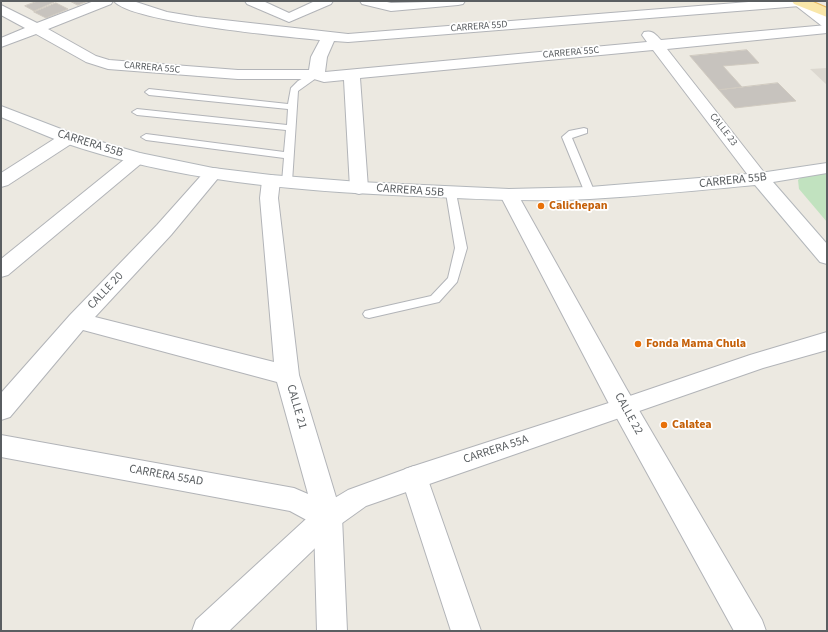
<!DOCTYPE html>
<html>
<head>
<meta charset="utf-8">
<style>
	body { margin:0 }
	#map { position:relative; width:828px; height:632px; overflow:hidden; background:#ece9e1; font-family:"Source Sans 3",sans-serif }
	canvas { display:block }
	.frame { position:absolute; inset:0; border:2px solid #5a5e61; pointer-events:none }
</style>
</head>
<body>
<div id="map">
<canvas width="828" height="632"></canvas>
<div class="frame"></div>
</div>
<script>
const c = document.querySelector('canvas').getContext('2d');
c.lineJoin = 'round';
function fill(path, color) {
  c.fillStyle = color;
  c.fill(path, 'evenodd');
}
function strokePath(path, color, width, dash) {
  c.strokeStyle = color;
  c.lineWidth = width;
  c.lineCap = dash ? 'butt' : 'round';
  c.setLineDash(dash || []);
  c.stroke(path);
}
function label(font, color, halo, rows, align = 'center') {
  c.font = font + ' "Source Sans 3",sans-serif';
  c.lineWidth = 3.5;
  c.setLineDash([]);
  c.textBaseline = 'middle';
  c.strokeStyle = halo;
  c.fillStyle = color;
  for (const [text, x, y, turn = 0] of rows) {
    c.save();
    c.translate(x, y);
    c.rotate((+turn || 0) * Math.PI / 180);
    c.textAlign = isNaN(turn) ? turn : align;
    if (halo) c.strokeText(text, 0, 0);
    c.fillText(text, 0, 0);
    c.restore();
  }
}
fill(new Path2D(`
	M827,68V85L810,69Z`), '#dcd8d0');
fill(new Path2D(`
	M827,171V222L799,189L798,180L805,174Z`), '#c1e2bf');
const building = new Path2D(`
	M38,1H51L54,2L34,11L25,6Z
	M70,1H88L78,5Z
	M56,3L68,9L46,18L34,12Z
	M747,50L759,63L723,66L742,87L719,90L690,56Z
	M778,83L796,101L735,108L719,90Z`);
fill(building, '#c7c3be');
strokePath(building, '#d0cac0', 1);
const service = new Path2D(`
	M316,71L319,72V76L298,91L292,182L287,185L282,182L284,158L146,140L141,137L146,134L284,152L286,130L137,115L132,112L137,109L287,125L288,109L149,95L145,92L149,89L288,104L291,88L298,81Z
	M584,128L587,129V133L572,138L595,193L590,196L585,193L562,137L569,131Z
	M451,190L456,193L467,248L457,282L439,302L369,318L365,317L363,314L365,311L431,296L448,278L455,248L446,193Z`);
const minor = new Path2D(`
	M94,1H113L111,4L48,29L96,56L109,60L238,70H309L311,57L320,40C288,37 129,22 114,1H133L167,12L197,17L348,34L761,1L807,2L805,5L800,6L348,42L334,41L327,57L325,72L647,42L642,35L644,32C653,30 655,34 661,40L827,25V33L667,49L766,175L769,179L766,183L760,185L754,183L653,50L360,78L368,188L366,192L359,194L352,192L350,188L344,80L324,82L314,79H238L108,69L86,62L36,34L1,47V38L25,28L1,15V5L37,23Z
	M245,1H263L289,13L315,1H333L331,4L289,22L247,4Z
	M360,1H383L391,3L465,1L463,4L458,5L391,11L362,4Z
	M68,133L74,134L77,138L74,142L8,185L1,187V173L62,134Z
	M137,153L143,154L146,158L143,162L8,275L1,277V259L131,154Z
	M213,168L219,169L222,173L219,177L171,235L95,317L274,362L260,198L262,181L264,177L271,175L278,177L280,181L278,198L299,375L342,517L347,631H317L314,524L290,511L1,457V435L294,488L308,494L277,382L83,330L10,417L1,420V393L70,315L157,225L207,169Z
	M509,189L516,191L518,195L626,388L762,620L766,631H734L608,402L500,195L502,191Z
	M414,466L423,469L427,477L481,631H451L401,477L405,469Z`);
const tertiary = new Path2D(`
	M794,1H807L827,16V27L822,26L795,5Z
	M827,332V350L763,368L366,506L338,526L229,631H192L196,620L318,508L348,490L414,466L621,399L750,355Z`);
const secondary = new Path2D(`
	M1,106L74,134L140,153L213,168L271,175L359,182L509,189L590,187L760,173L827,163V173L773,182L827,244V264L820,262L755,185C700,190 645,196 590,199C531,202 473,199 414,196C295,191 174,181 62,142C41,134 21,125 1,117Z`);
const primary = new Path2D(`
	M792,1H811L827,8V17L794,4Z`);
strokePath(service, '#b2b4b8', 2);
strokePath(minor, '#b2b4b8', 2);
strokePath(tertiary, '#b2b4b8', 2);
strokePath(secondary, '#b3b7bb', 2);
strokePath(primary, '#e7b95f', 2);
fill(service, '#fff');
fill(minor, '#fff');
fill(tertiary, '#fff');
fill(secondary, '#fff');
fill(primary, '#f9e7a9');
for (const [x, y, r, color] of [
	[541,206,4,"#e8710a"],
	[638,344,4,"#e8710a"],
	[664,425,4,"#e8710a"]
]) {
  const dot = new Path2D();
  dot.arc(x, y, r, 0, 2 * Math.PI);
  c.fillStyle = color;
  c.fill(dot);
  strokePath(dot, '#fff', 1.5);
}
label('10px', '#5a5e61', '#fff', [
	["CARRERA 55D",479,27,-4],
	["CARRERA 55C",571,53,-5],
	["CARRERA 55C",152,68,5],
	["CALLE 23",723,130,52]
]);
label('12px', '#5a5e61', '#fff', [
	["CARRERA 55B",90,144,17],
	["CARRERA 55B",733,181,-6],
	["CARRERA 55B",410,191,4],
	["CALLE 20",106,291,-47],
	["CALLE 21",296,407,74],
	["CALLE 22",628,414,61],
	["CARRERA 55A",496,450,-18],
	["CARRERA 55AD",166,476,10]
]);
label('bold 12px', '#c56008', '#fff', [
	["Calichepan",549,206],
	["Fonda Mama Chula",646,344],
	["Calatea",672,425]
], 'left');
</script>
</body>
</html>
